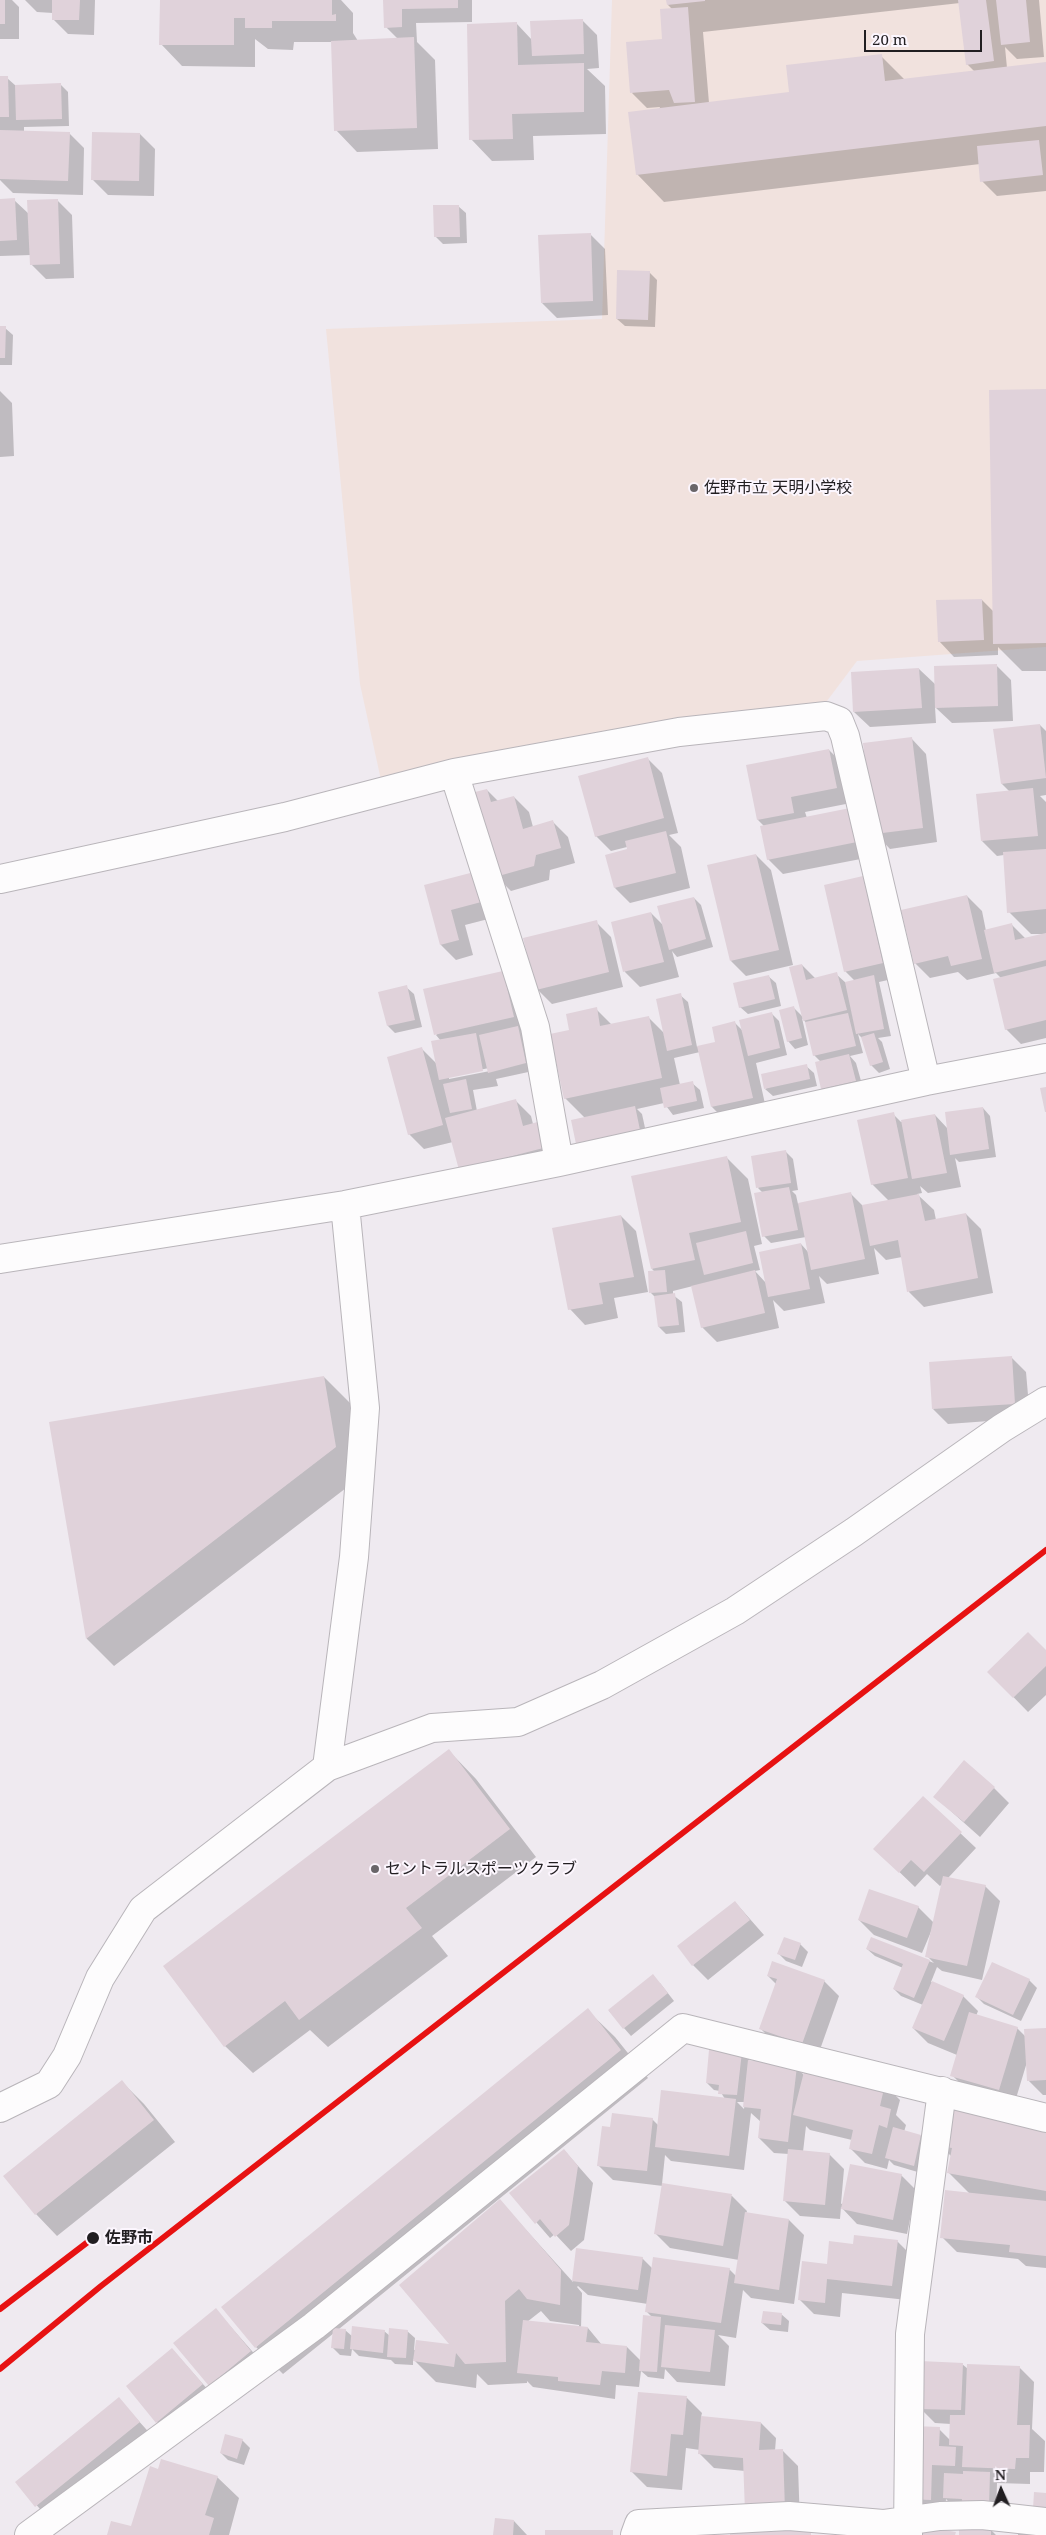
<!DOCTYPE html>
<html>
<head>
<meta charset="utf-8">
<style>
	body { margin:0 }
	#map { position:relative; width:1046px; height:2535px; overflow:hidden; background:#efeaf0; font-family:"Noto Serif",serif }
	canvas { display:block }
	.north { position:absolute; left:976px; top:2465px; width:50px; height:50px; -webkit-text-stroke:4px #fcf6fe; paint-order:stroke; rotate:358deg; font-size:14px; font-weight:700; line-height:20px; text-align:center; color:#211e21 }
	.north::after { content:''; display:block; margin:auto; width:18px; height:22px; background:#211e21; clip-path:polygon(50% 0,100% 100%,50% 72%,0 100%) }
	.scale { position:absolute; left:864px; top:30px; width:118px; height:22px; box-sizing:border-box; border:2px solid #211e21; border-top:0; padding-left:6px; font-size:15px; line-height:18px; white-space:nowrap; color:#211e21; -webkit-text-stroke:4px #fcf6fe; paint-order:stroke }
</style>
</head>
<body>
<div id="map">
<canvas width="1046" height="2535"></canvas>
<div class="north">N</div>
<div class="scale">20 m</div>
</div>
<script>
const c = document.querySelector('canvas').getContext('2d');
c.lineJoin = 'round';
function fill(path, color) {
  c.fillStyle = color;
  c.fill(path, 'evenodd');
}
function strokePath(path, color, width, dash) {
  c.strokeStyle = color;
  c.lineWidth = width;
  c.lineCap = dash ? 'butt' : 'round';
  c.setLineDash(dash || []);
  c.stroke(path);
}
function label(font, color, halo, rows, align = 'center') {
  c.font = font + ' "Noto Serif","Noto Sans JP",serif';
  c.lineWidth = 4;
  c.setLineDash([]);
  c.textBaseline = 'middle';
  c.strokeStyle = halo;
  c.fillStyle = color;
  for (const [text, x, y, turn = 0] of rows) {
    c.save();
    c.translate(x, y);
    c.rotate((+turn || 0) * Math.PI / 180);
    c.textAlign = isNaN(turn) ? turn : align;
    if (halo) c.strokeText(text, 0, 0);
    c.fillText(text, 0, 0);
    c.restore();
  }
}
fill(new Path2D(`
	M612,0H1046V647L857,661L827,701L673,721L381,780L360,684L326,329L602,319Z`), '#f1e2de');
fill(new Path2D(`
	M0,0H12L19,7V39H0Z
	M25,0H95L94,35L68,34L53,19V13L37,12Z
	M161,0H341L353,13V33L358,41L398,39L386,27L385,0H472V22L416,23L417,42L435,60L438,149L357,152L336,130L332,42H294L293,50L268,49L255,39V67L182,66L161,44Z
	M668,0H1039L1044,57L1017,59L1005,47L1007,68L1046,63V191L997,196L982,181L980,164L664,202L637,174L660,107L647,108L632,93L664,40L672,9L668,5ZM960,3L967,64L975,72L905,80L881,56L791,93L709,103L703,32Z
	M582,20L597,35L599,68L587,69L605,86L606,134L533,136L534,160L492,161L471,139L517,24L532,40Z
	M0,78H7L16,86L60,84L68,92L69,126L24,127V132L69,133L84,148L83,195L13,193L0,180Z
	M140,134L155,149L154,196L108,195L93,180Z
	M0,200H14L29,214L57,200L72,215L74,278L46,279L31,264V255L0,256Z
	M458,206L466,213L467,243L443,244L435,236Z
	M590,234L605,249L608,315L557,318L542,303Z
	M649,272L657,280L655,327L625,326L617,319Z
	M0,327L5,328L13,335L12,365H0Z
	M1046,390V671H1022L998,647V655L954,657L939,641L982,600L994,612Z
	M0,391L12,403L14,456L0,457Z
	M996,665L1011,680L1013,721L952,723L935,707L936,723L870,727L854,712L919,669L936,685Z
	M1040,725L1046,731V795L1040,796L1046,802V1038L1021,1044L1006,1029L1001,978L996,973L967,980L958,972L930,978L915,963L967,896L982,911L986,931L1012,925L1026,939L1046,934H1031L1009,912L1004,855L997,856L982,841L1010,792L1002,784L995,730Z
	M911,738L926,754L937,842L890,849L875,833Z
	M829,750L844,765L851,803L805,812L807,818L849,809L871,857L783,874L768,859L765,827L758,820L747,766Z
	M647,758L662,773L678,833L669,835L681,847L690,888L630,903L615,888L628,850L627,847L611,851L596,836Z
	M487,790L498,801L514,797L529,812L533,827L553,822L568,837L575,863L550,870L549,880L511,891L496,876Z
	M756,855L771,870L793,965L746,976L731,961Z
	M478,873L500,916L465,925L473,955L456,960L441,945L426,886Z
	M862,878L877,893L897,978L879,982L891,1036L878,1038L882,1042L890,1069L879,1073L871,1065L864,1040L858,1034L863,1053L850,1056L856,1063L863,1088L830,1096L822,1089L821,1062L814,1055L807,1024L802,1018L808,1045L795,1049L788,1041L793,1007L803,1017L802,965L816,979L836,974L846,983L855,981L845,971Z
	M694,898L701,905L713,947L677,957L672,951L679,977L640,987L625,972L612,923L651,913L664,926Z
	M596,922L611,937L623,987L552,1004L537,989Z
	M503,972L518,987L533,1071L496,1079L498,1086L473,1090L477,1111L516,1101L531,1116L533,1124L562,1162L475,1184L453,1142L424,1149L409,1134L422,1049L437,1064L441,1041L436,1035ZM489,1068L490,1071L449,1079V1076Z
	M768,976L776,983L781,1006L748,1014L740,1007Z
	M406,987L414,994L422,1027L395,1033L388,1026L380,993Z
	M680,995L688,1002L697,1047L717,1043L735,1023L744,1032L771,1013L779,1021L787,1055L756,1063L767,1113L727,1122L712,1107L700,1052L674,1058L680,1085L692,1083L700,1090L704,1108L673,1115L664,1103L637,1109L642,1114L647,1137L585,1151L578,1144L585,1118L565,1098L571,1031L596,1009L612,1025L648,1017L664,1033Z
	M806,1066L814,1073L817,1086L773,1096L765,1089Z
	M983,1108L990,1116L996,1157L959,1162L955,1158L961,1187L928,1193L920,1186L922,1193L917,1194L934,1210L936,1220L966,1214L981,1229L993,1293L924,1307L909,1292L902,1257L886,1260L874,1248L879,1274L827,1284L819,1276L825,1303L784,1311L773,1300L779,1328L717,1342L702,1327L693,1286L673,1291V1295L682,1302L685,1332L666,1334L659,1327L655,1297L651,1293L649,1272H655L652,1269L726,1157L748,1179L762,1244L754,1246L760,1270L755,1271L766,1283L801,1244L809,1253L806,1237L771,1243L764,1236L763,1193L758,1188L785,1151L793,1159L798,1190L792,1191L796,1195L798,1204L851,1194L863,1206L889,1201L872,1184L893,1114L901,1122L935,1115L948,1129Z
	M621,1216L636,1231L648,1292L614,1298L618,1318L585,1325L570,1309Z
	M1011,1357L1026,1372L1030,1418L948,1424L933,1409Z
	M324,1377L351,1404L363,1475L114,1666L87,1639L50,1423Z
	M1046,1652V1695L1028,1712L989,1672Z
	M449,1751L476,1779L536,1857L432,1936L448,1956L328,2047L310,2030L253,2073L225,2046Z
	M994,1788L1009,1803L980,1837L935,1797Z
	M923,1798L976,1848L948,1878L985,1886L1000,1901L982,1980L942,1971L937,1967L931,1982L963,1996L978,2011L976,2016L1017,2028L1026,2037L1046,2029V2095H1043L1028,2080L1027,2062L1014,2105L967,2090L952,2075L957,2055L928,2043L913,2028L923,2005L901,1996L894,1989L903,1968L875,1956L867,1949L871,1939L934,1963L927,1956L933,1927L922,1953L874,1935L859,1920L918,1907L934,1923L943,1883L940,1886L927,1874L915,1887L890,1863Z
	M735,1902L764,1935L708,1980L693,1965Z
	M800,1944L808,1952L802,1967L786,1961L779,1954Z
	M768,1976L824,1981L839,1996L817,2058L775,2043L760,2028L776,1984Z
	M1029,1980L1037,1988L1021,2021L984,2004L977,1997Z
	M660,1983L674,2001L631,2036L609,2011Z
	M587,2010L615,2037L648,2078L339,2329L345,2330L353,2337L384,2331L390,2336L407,2331L415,2338L414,2350L452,2345L500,2201L573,2282L577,2249L642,2258L653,2269H729L737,2277L739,2260L670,2248L655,2233L663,2186L613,2180L598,2165L611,2128L652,2119L659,2126L725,2099L720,2091L714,2090L707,2083L712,2041L750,2052L749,2061L796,2067L805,2076L885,2085L900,2100L896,2115L906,2125L904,2132L921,2136L928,2143L921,2173L894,2165L889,2160L887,2169L865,2163L850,2148L852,2140L810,2130L806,2126L803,2152L829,2154L844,2169L841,2204L901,2175L916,2190L907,2234L857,2224L841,2207L840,2219L800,2216L785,2201L789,2154L774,2153L759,2138L761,2122L751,2113L744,2170L671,2161L665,2155L662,2184L732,2196L747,2211L746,2214L789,2220L804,2235L794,2304L751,2298L743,2290L736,2338L718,2335L729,2346L725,2386L677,2382L665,2369L664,2379L648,2377L641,2371L639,2387L616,2385L615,2399L533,2387L527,2381V2383L488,2385L477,2374L476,2388L436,2382L413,2359V2365L395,2364L391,2360L359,2356L352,2349L351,2356L340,2355L332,2347L334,2333L283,2374L256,2347ZM737,2102H745L744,2109ZM578,2286L588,2295L648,2304L647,2312L652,2317L641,2361L627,2347L602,2345L588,2328H581L582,2293L577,2287ZM541,2311L550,2321L579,2325V2327L527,2322Z
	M122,2082L144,2104L175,2142L57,2236L36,2214Z
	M1046,2125V2268L1026,2266L1018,2259L957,2252L942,2237L970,2194L949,2173L952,2157L941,2146Z
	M564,2150L593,2183L584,2240L571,2251L555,2234L550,2238L511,2193Z
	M897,2241L912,2256L907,2300L842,2293L840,2317L814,2314L799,2299L828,2265L854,2245Z
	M216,2310L266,2367L225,2400L210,2385Z
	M781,2314L789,2321L788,2332L770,2330L762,2323Z
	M172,2349L217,2400L172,2437L157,2422Z
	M962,2364L968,2369L1019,2367L1034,2382L1032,2429L1045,2441L1044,2472H1030V2484L997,2483L996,2514L952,2505L946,2499L945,2515L927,2514L912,2499L939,2429L950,2440L951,2424L935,2423L920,2408Z
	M639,2393L687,2398L702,2413L701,2417L761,2423L776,2438L775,2451H783L798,2466L800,2525L745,2471L714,2468L699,2453L700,2450L686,2448L682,2490L647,2487L632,2472Z
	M119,2399L154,2438L51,2522L17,2482Z
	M242,2440L250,2448L244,2465L228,2460L221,2453Z
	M158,2471L217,2477L239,2498L229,2535H108L132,2528Z
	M514,2521L527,2535H494Z
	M1018,2529H1032L1038,2535H1018Z
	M991,2530L996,2535H1002H960Z`), '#0003');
fill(new Path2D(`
	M0,0H5V24H0Z
	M52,0H80L79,20H52Z
	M160,0H332V15L336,14V21H272V28H245V18H234V45H159Z
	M383,0H458V8L402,9V27L384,28Z
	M666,0H705V1L667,5Z
	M958,0H986L994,61L966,65Z
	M996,0H1026L1030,42L1001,45Z
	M688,7L695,102L674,103L669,90L630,93L626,42L662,39L660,9Z
	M583,19L584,54L532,56L530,21Z
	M517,22L518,65L584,63V112L512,114L513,139L469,140L467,24Z
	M414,37L417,128L334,131L331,41Z
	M882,54L885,81L1046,62V126L636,175L628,112L789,92L786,65Z
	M0,76H8L9,117H0Z
	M61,83L62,119L16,120L15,85Z
	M0,130L70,132L68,181L0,179Z
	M92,132L140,133L139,181L91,180Z
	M1039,140L1043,175L980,182L977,146Z
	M15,198L17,240L0,241V199Z
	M58,199L60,264L30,265L27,200Z
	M433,205H459L460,237H434Z
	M591,233L593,301L541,303L538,235Z
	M617,270L650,271L648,320L616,319Z
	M0,326H6L5,358H0Z
	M1046,389V643L993,644L989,390Z
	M982,599L984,640L938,642L936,600Z
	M997,664L998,706L935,708L934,666Z
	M919,668L922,708L853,712L851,672Z
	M1040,724L1046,778L1001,784L993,729Z
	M912,737L923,828L874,834L863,743Z
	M829,749L837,788L791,797L794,813L757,820L746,765Z
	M648,757L664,818L595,837L578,776Z
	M1033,788L1038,836L981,841L976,794Z
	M487,789L491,802L514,796L523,829L553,820L561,848L536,855L534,866L495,877L471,793Z
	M850,808L857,842L767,860L760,826Z
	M666,831L676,873L614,888L605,855L627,849L625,841Z
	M1046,849V909L1007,913L1003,852Z
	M756,854L779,950L730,961L707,865Z
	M478,871L485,901L451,910L459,940L440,945L424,885Z
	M863,876L883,963L844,972L824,885Z
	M967,895L982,959L951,966L948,956L914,964L901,910Z
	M694,897L706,939L669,950L657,906Z
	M651,912L664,962L623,972L611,922Z
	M597,920L609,972L536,990L523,938Z
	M1012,923L1015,940L1046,933V960L994,973L984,930Z
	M802,964L806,980L837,972L847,1010L803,1021L789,967Z
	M1046,966V1020L1005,1030L993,979Z
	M503,971L514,1017L434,1035L423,989Z
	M769,975L775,999L739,1008L733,983Z
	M874,975L884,1029L856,1034L845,982Z
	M407,985L415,1020L387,1026L378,992Z
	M681,993L692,1045L667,1051L656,999Z
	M794,1006L802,1038L787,1042L779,1010Z
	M597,1007L600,1026L649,1016L662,1078L564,1099L550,1034L569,1030L566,1014Z
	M772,1012L780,1048L748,1056L739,1020Z
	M848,1013L856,1046L813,1056L805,1022Z
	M735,1021L753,1098L711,1107L697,1046L715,1042L712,1027Z
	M518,1026L526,1063L488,1073L479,1035Z
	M476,1033L483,1071L439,1080L431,1041Z
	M874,1033L883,1062L870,1066L861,1037Z
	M422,1047L443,1125L408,1135L387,1057Z
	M849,1054L856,1081L821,1089L815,1062Z
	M807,1064L810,1079L764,1089L761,1074Z
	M466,1079L472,1109L450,1113L443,1084Z
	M693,1081L697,1101L664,1108L660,1088Z
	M1046,1087V1112H1045L1040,1088Z
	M516,1099L523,1126L541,1121L547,1147L459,1170L445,1118Z
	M635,1106L640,1130L576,1144L571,1120Z
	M983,1107L989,1149L950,1155L945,1112Z
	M894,1112L908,1178L871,1185L857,1120Z
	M935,1114L947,1173L912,1179L901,1120Z
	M786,1150L791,1183L756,1188L751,1156Z
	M727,1156L741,1222L689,1233L695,1260L651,1269L631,1176Z
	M789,1187L798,1230L762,1237L754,1193Z
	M851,1192L865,1259L811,1270L798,1203Z
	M919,1194L925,1221L966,1213L978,1278L907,1292L898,1240L870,1246L862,1205Z
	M621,1215L634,1277L599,1283L603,1304L568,1310L552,1228Z
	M746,1231L753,1263L704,1275L696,1243Z
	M801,1243L810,1289L768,1297L759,1252Z
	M665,1270L667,1292L649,1293L648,1271Z
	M755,1270L765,1313L701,1328L691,1286Z
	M675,1293L679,1325L658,1327L654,1296Z
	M1012,1356L1015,1404L932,1409L929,1362Z
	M324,1376L336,1447L86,1639L49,1422Z
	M1028,1632L1046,1650V1666L1013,1698L987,1672Z
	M449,1749L510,1829L406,1908L422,1928L299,2020L285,2001L224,2047L163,1966Z
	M964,1760L995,1787L964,1822L933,1797Z
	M923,1796L962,1832L924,1872L911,1860L899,1873L873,1849Z
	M943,1876L986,1885L967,1966L925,1957Z
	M869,1889L919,1906L907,1938L858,1920Z
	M735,1901L750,1920L692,1966L677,1946Z
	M784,1937L801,1943L795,1960L777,1954Z
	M871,1937L930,1960L914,1998L893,1989L903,1964L866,1949Z
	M772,1961L825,1980L802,2044L759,2029L777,1979L767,1976Z
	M992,1962L1030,1979L1013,2015L975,1997Z
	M653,1974L668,1993L623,2029L608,2010Z
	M932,1981L964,1995L944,2041L912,2028Z
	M588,2008L621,2050L255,2348L221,2307Z
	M969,2012L1018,2027L999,2090L950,2076Z
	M1046,2028V2080L1027,2081L1024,2029Z
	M710,2039L743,2043L737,2095L718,2094L719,2085L706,2083Z
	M748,2060L797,2066L788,2142L758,2138L761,2109L743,2107Z
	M806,2064L885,2084L880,2106L891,2109L887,2128L879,2125L872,2154L849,2149L853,2130L793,2115Z
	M122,2080L154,2120L35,2215L3,2176Z
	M661,2090L736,2099L729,2156L655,2147Z
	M947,2105L1046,2124V2191L947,2173L952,2148L939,2146Z
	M612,2113L653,2118L647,2171L597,2166L602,2126L610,2127Z
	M893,2127L921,2135L914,2166L885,2158Z
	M564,2149L578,2166L569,2225L555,2237L540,2219L535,2224L509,2193Z
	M788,2149L830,2153L825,2205L783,2201Z
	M850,2164L902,2174L893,2220L841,2209Z
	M662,2183L732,2194L723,2246L654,2234Z
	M945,2190L1046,2201V2256L1009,2252L1010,2245L940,2238Z
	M500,2199L561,2270L560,2305L527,2299L519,2289L505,2301L506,2362L465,2364L456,2353L454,2367L413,2361L416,2340L449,2344L399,2285Z
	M745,2212L789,2219L779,2290L734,2283Z
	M854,2235L898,2240L892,2286L827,2279L825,2303L798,2300L802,2261L827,2264L829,2241L853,2244Z
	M576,2248L643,2257L638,2290L572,2281Z
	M653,2257L730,2268L721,2323L645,2312Z
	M216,2308L251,2351L209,2386L173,2343Z
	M763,2311L782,2313L781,2325L761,2323Z
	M643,2315L661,2317L657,2372L639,2371Z
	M523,2320L588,2327L586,2342L627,2346L625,2373L602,2371L600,2385L558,2381V2377L517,2373Z
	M665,2325L715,2330L710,2372L661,2367Z
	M352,2326L385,2330L383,2353L350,2349Z
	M333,2328L346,2329L344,2349L331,2348Z
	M389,2328L408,2330L406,2358L387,2357Z
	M172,2348L203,2384L156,2423L126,2386Z
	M920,2361L963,2363L961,2410L919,2409Z
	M967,2364L1020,2366L1017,2425H1030L1029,2458H1016L1015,2469L962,2467L963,2446L949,2445L950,2415H965Z
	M638,2392L687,2396L683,2435L671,2434L667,2476L630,2472Z
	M119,2397L140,2422L35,2507L15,2482Z
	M701,2416L761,2422L759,2450L783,2449L785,2511L745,2512L743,2458L698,2454Z
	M913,2426L940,2427L939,2446L956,2447L955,2466L932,2465L931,2500L910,2499Z
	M225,2434L243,2439L237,2459L220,2453Z
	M161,2459L218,2476L205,2515L214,2518L209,2535H107L111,2521L131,2526L150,2466L158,2469Z
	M963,2471L990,2472L989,2507L961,2506L962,2499L943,2498L944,2473L963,2474Z
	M1034,2492L1046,2493V2509H1033Z
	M495,2518L514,2520L513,2535H493Z
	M920,2526L956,2532L955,2535H919Z
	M959,2526L991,2528V2535H959Z
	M545,2530H613V2535H545Z
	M811,2530V2535H730V2533Z`), '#e0d2da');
const minor = new Path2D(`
	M454,773L535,1027L559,1162
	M0,879L285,817L454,773L679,732L826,716L839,721L845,736L926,1081
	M0,1259L345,1205L559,1162L926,1081L1046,1058
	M327,1767L432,1728L518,1722L602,1685L735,1611L854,1532L1002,1428L1046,1401
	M0,2108L49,2084L67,2056L100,1978L143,1909L327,1767L354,1557L365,1408L345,1205
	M29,2535L314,2326L683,2028L1046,2118
	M635,2535L639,2524L789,2516L883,2524L940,2516L982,2515L1046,2522
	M908,2535L910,2334L942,2091`);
strokePath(minor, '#b9b5ba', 30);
strokePath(minor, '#fdfcfd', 28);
strokePath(new Path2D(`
	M0,2309L93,2238
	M0,2369L101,2286L1046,1550`), '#e71212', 6);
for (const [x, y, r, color] of [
	[694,488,5,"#696569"],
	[375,1869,5,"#696569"],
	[93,2238,7,"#211e21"]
]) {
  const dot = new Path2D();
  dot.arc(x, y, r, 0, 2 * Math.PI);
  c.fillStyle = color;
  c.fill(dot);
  strokePath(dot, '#fcf6fe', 2);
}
label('16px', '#211e21', '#fcf6fe', [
	["佐野市立 天明小学校",704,488],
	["セントラルスポーツクラブ",385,1869]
], 'left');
label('bold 16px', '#211e21', '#fcf6fe', [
	["佐野市",105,2238]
], 'left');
</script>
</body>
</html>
